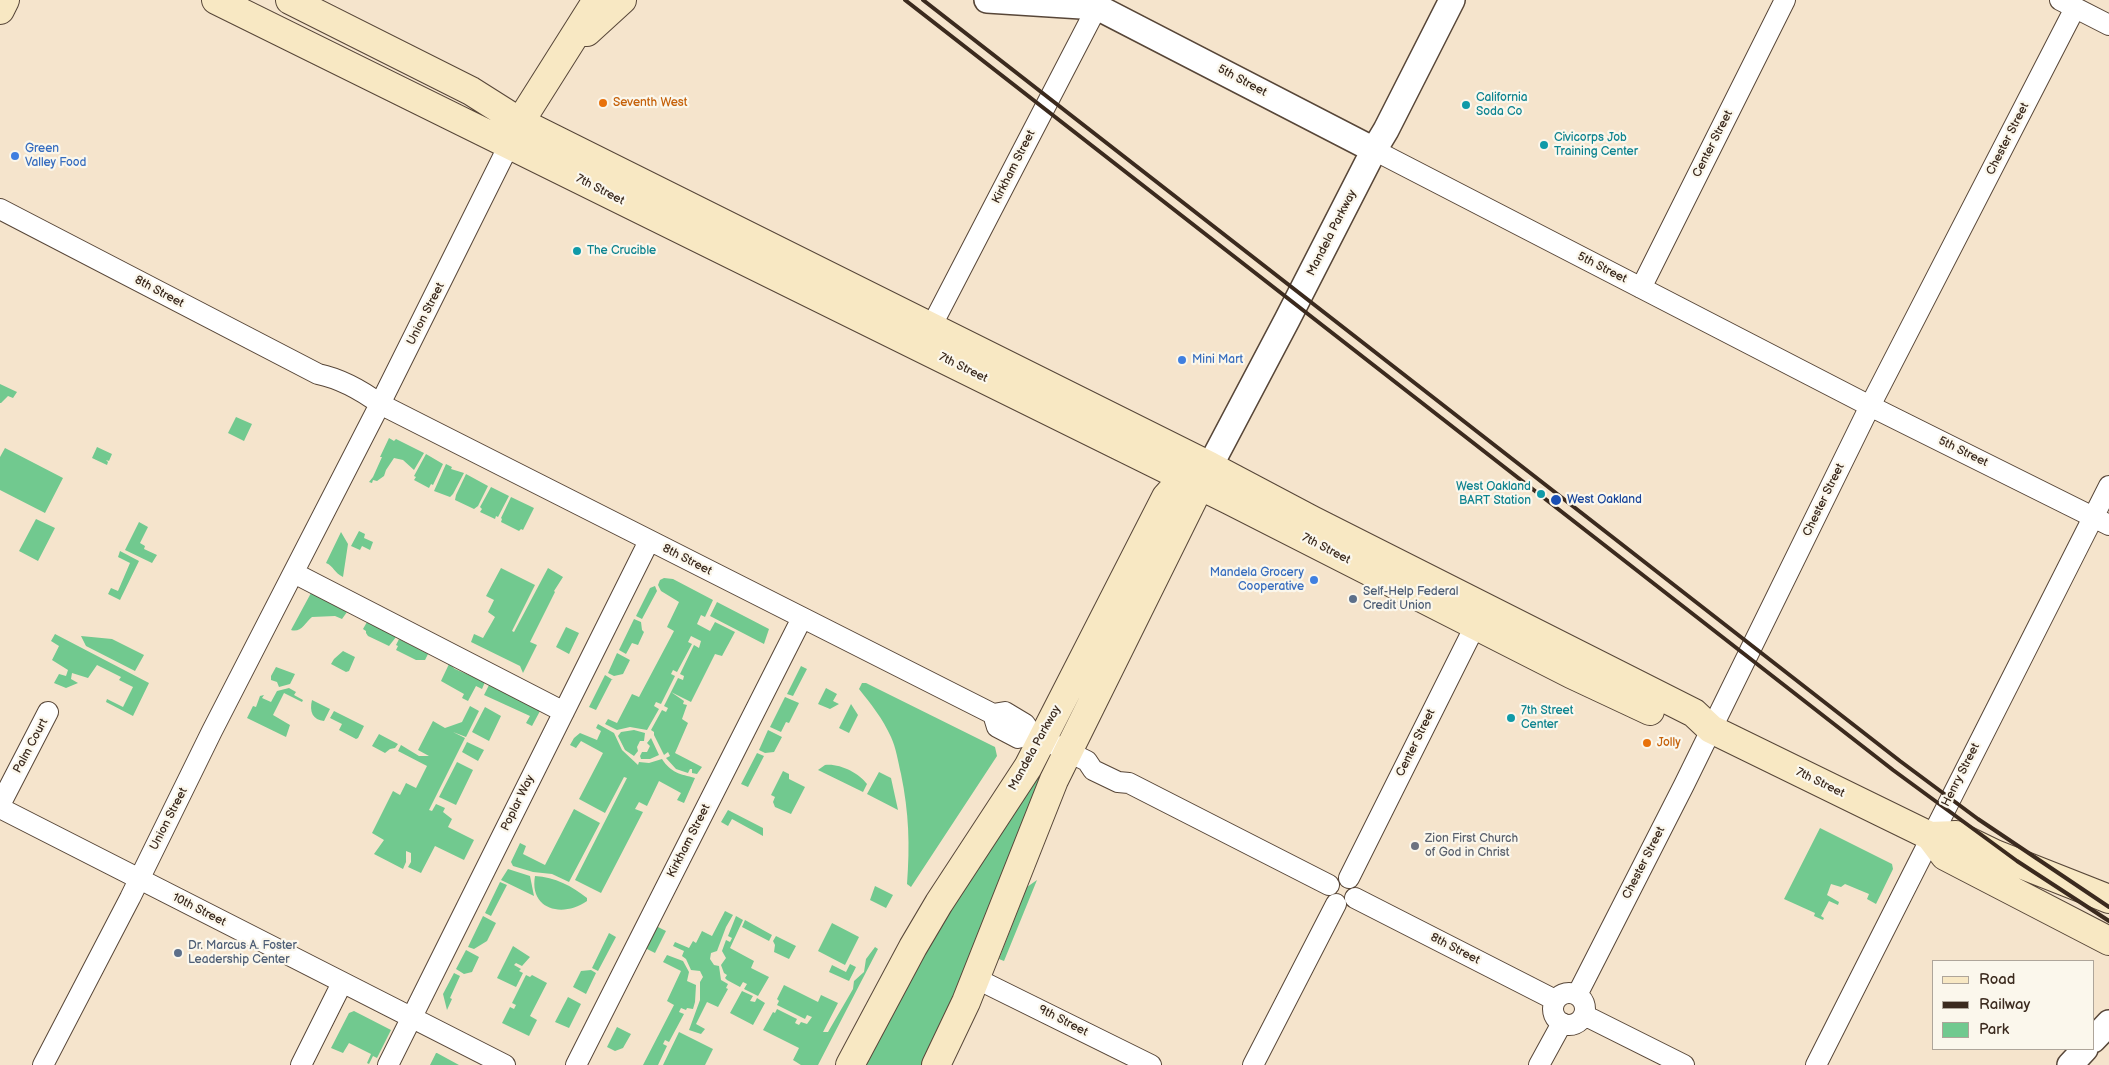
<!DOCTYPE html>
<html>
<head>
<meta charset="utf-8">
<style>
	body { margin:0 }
	#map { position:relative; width:2109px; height:1065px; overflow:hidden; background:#f5e4cc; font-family:"Balsamiq Sans",sans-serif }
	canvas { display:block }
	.legend { position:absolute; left:1932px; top:960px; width:162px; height:90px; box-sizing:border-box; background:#fbf7ec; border:1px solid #aea59a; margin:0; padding:6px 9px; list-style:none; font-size:15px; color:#3b2a1e }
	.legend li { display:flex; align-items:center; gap:10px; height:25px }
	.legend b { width:25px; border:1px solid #aea59a }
</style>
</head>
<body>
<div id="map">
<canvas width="2109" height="1065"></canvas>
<ul class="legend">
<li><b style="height:6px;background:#f8e8c3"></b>Road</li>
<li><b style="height:6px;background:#3b2a1e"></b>Railway</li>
<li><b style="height:14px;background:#71c98f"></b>Park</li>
</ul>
</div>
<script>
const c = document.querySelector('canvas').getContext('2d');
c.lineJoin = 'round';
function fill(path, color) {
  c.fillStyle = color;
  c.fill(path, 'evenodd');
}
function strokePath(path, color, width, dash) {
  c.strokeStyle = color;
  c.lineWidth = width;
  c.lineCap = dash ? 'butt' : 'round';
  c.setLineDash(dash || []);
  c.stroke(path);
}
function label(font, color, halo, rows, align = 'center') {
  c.font = font + ' "Balsamiq Sans",sans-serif';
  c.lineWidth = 4.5;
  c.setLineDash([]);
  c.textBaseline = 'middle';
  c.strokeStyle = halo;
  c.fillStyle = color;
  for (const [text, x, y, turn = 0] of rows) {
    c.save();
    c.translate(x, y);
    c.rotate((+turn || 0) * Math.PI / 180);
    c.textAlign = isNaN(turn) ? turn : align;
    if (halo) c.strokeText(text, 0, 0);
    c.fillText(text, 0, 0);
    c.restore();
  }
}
fill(new Path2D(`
	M0,384L17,392L13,398L8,396L1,403H0Z
	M236,417L252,424L244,441L228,433Z
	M389,438L394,441L396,439L424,453L414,470L403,460L394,458L386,470L384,476L377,481L373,480L372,483L369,482L373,477L382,457H380Z
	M97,447L112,454L109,461L106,460L108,462L107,465L92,458Z
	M5,448L63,478L45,513L0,490V457Z
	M426,454L443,464L433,485L431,484L429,488L414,480L416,477L414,476Z
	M446,464L452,467L451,469L464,473L453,494L450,497L434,491Z
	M466,474L488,486L478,506L474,509L455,500L456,495Z
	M491,487L509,496L498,517L496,516L495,519L480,512L482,509L480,507Z
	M511,497L534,508L523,530L521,529L519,531L501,522L502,519L501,518Z
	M36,519L55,528L38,561L19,551Z
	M139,522L148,527L140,543L145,546L144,549L157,555L152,563L125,550Z
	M359,531L365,534L364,538L373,542L370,550L362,546L360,550L351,546Z
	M341,532L348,544L343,577C334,573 334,566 326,563Z
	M120,551L139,561L120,600L108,594L111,588L118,591L130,563L118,557Z
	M501,568L535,585L512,631L514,632L548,568L563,577L554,591L555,592L530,642L537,645L523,673L520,666L471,642L474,634L483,638L495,617L488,612L494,600L486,596Z
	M664,578L673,579L713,600L705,617L701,615L697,624L710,631L715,622L735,632L722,656L715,654L691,702L671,692L684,701L683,704L687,705L682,719L688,723L675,753L702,767L697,774L692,773V769H690L688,773L676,769L666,758L670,756L668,752L664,755L654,735V732L651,730L662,710L666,712L668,708L664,706L678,678L683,680L684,676L680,674L694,645L699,648L701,641L691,636L688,642L692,644L677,672L673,670L671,674L675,676L661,704L656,702L654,706L659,709L647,730L630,727L617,730L605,724L608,719L617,723L632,694L639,697L674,631L667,627L679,602L661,591L658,585L660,580Z
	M655,586L657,591L642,619L636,616L650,588Z
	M311,593L347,612L342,619L335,616L312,617C305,623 301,633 291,630Z
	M717,602L769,629L764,644L710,616Z
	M634,619L641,622L642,630L644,632L638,645L632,643L626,654L619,650Z
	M367,622L396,637L389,646L368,636L366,633V631L363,629Z
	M566,627L579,633L569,654L556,647Z
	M55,634L149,683L133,716L106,702L107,699L123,707L133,687L119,680L121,677L97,665L88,678L72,673L71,679L78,683L66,688L54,683L59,674L66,676L68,670L52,660L59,646L51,641Z
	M81,636L112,639L144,655L135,671L86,646Z
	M399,639L428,654L425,660H416L396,650L398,646L396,645Z
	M343,651L355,657L349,671L346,672L331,664L334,659Z
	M617,653L630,660L623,674L614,676L608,673Z
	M449,664L455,669L485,682L482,689L476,686L468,701L462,698L464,694L441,681Z
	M801,666L807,669L793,696L787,694Z
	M276,667L295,674L290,684L279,687L277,682L271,680V676Z
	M605,675L613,680L612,679L596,710L589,707Z
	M862,683H866L995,747L997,756L911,887L907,884C910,845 909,813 901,774C898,761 896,748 891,737C883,719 871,704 859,689Z
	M489,685L540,711L532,726L526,723L530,716L484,695Z
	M289,688L296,692L294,695L303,700L302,702L284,693L273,715L290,725L286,737L247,718L253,706L256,707L260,696L264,695L262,698L271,702L277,691Z
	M826,688L837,694L833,701L839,704L830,709L818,704Z
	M785,697L799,703L789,723L786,722L781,732L770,727Z
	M312,700L330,709L324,721C313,720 309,712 312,700Z
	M851,704L858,715L849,733L839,728Z
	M470,706L479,711L466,737L453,732L465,738L429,810L432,811L436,804L445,808L443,812L452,819L448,827L474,840L464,860L435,846L421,873L408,867L411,862V853L406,851V862L403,869L374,854L384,840L372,833L393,791L400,795L406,783L416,788L427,766L398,751L401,745L419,756H429L418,750L433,721L445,728L462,722Z
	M485,707L501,716L489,741L472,732Z
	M334,711L364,726L358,738L356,739L339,730L342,724L330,718Z
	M598,724L614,733L622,750L638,765L639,762L649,763L662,759C671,773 680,774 695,778L684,803L677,800L681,793L659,781L647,806L639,802L635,809L643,812L601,893L575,880L627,778L624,777L605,813L579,799L603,753L581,741L576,748L570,745L574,738L580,733L597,740L601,731L596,728Z
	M634,730L645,733L644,741H640L637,747L638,751L634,756L625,750L618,736L621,732Z
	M768,730L782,737L774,752L765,753L759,750Z
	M379,734L398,744L395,748L390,749L385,753L372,746Z
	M651,738L659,755L650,759H641L640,756L642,752H647L650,746L647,743Z
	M467,742L484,750L478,761L462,752Z
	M757,753L764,756L748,787L741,784Z
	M457,762L473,770L456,805L439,797Z
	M1045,763L1047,764L926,1065H862L922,952Z
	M825,765C839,763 859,773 867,784L863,792L818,770Z
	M783,771L789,774V779L805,787L791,814L775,807L773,802L775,797L771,795Z
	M879,772L891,778L898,810L867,794Z
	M574,809L600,823L569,882L552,874L533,872L513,866L511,862L520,843L526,846L523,854L545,865Z
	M728,810L763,828V836L732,819L728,826L721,822Z
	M1820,828L1892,864L1893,869L1876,904L1867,899L1869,894L1845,884L1841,887L1831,884L1827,895L1839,902L1838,905L1829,901L1821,916L1824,918L1823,920L1814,916L1815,913L1784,899Z
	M508,869L530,876L534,896L501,880Z
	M535,876C555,877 572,886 587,898V901C563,918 529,910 535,876Z
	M1037,880L1004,961L999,959L1027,887Z
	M500,882L507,885L491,916L485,913Z
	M875,886L893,895L886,908L870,900Z
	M725,911L733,915L726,927L717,951L711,953L710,959L714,965L719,966L721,980L728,984L726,988L728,989L718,1007L707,1002L696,1024L705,1029L701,1034L689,1030L700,1000V982L703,977L700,971L691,970L686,959L682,956L684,951L673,946L675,942L689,948L693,941L696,943L702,931L712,936Z
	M483,916L496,923L487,941L474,949L468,947Z
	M736,916L743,920L730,948L754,961L751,968L769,977L758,996L744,989L747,984L743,982L740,987L727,980L725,978L727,975L724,973L721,965L726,958L722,951L726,940L730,942L732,938L728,936Z
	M745,920L772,935L769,941L742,927Z
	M832,923L859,937L845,965L818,951Z
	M656,926L666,931L655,953L645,948Z
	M609,933L616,937L598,971L592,968Z
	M776,936L796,946L789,959L774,952L775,945L773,941Z
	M513,946L530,957L522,966L516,963L514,965L521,969L519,971L523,973L516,987L497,978Z
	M875,947L878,949L818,1065H801L793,1060L799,1048L763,1030L773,1012L775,1013L777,1009L797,1019L795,1023L799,1025L801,1022L807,1024L812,1017L807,1015L805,1019L777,1005L779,1001L777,999L784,985L818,1002L821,995L838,1003L823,1032H828L853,989L854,981L864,972L866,959Z
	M466,950L479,957L472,972L464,974L456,969Z
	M667,955L683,961L689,972L687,981L696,985L695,1002L693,1009L687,1008L686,1010L681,1008L679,1012L684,1014L669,1042L665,1040L663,1044L667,1046L658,1065H643L674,1005L667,1001L681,971L663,962Z
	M850,964L856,967L849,981L829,972L832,965L846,972Z
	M591,970L596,973L586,994L573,987L581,971Z
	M454,973L460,976L450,998L452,999L447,1010L443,994Z
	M526,975L530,977L532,975L547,983L530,1016L537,1020L529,1036L502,1023L510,1007L514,1009L516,1005L512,1003Z
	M742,991L753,996L750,1001L755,1002L757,998L765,1003L753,1025L730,1013Z
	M568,997L581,1004L569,1028L555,1022Z
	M354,1011L391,1030L377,1058L373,1056L369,1064L367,1063L371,1054L349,1043L343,1053L331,1048L349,1013Z
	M617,1027L631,1034L623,1048L615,1051L607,1047Z
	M679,1032L713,1049L705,1065H663Z
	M436,1053H437L459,1065H430Z`), '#71c98f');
const minor = new Path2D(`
	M2060,0L2109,25
	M1374,150L1870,406L2109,525
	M0,209L318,374C342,379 361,390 380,404L993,714L1005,712L1025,724L1032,734L1087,761L1093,770L1118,782L1129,783L1329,885
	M1641,288L1785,0
	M931,327L1097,7
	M294,573L564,712
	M993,714L997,727L1018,738L1032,734
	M0,805L48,712
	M0,808L505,1065
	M1349,878L1481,614
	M1355,898L1555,1000
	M975,978L1151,1065
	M1553 1009a16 16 0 1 1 32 0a16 16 0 1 1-32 0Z
	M1577,995L1684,785L1870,406L2075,8
	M1584,1015L1684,1065
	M43,1065L130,898L212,731L380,404L509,145
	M301,1065L342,983
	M388,1065L649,541
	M576,1065L802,618
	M1253,1065L1336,904
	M1539,1065L1562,1023
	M1816,1065L2109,486`);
const tertiary = new Path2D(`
	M987,0L1097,7
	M1087,0L1097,7L1374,150
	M1210,466L1287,320L1374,150L1386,130L1452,0
	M2093,1040L2109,1023
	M2070,1065L2085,1049`);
const secondary = new Path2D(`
	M216,0L1229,500L1571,674L1650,711
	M290,0L471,91L520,122L1210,466L1312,520L1694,713L1711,729L1930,836L1945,856L2109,941
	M0,10L5,0
	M587,32L622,0
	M512,139L520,122L597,0
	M1930,836L1956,835L1995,854L2109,899
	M850,1065L913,947L939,903L1028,767L1166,497L1175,487L1200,471
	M936,1065L966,1002L1054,780L1208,469`);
strokePath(minor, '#574638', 22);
strokePath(tertiary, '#574638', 28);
strokePath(secondary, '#574638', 30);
strokePath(minor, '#fff', 20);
strokePath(tertiary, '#fff', 25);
strokePath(secondary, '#f8e8c3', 28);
strokePath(new Path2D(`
	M905,0L1893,770L2017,861L2109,921
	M923,0L1900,761L1978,819L2109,907`), '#3b2a1e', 4);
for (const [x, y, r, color] of [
	[603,103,5,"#e8710a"],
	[1466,105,5,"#0f9aa8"],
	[1544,145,5,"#0f9aa8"],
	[15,156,5,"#3f7fe0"],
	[577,251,5,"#0f9aa8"],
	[1182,360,5,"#3f7fe0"],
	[1541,494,5,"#0f9aa8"],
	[1556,500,6,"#1a4fb4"],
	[1314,580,5,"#3f7fe0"],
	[1353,599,5,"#5c6f8a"],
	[1511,718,5,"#0f9aa8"],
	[1647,743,5,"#e8710a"],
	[1415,846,5,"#6b7280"],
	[178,953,5,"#5c6f8a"]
]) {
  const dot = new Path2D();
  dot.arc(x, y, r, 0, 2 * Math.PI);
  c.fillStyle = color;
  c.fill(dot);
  strokePath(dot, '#fbf7ec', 2);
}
label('12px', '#3b2a1e', '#fbf7ec', [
	["5th Street",1242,81,28],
	["Chester Street",2008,139,-63],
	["Center Street",1713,144,-63],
	["Kirkham Street",1014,167,-63],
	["7th Street",600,190,27],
	["Mandela Parkway",1332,233,-63],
	["5th Street",1602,268,27],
	["8th Street",159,292,28],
	["Union Street",426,314,-63],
	["7th Street",963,368,26],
	["5th Street",1963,452,26],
	["Chester Street",1824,500,-64],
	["7th Street",1326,549,27],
	["8th Street",687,560,27],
	["Center Street",1416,743,-64],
	["Palm Court",31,746,-62],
	["Mandela Parkway",1035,748,-61],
	["Henry Street",1961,775,-63],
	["7th Street",1820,783,26],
	["Poplar Way",518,803,-64],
	["Union Street",169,819,-63],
	["Kirkham Street",689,841,-63],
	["Chester Street",1644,863,-63],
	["10th Street",199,910,27],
	["8th Street",1455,949,27],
	["9th Street",1063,1021,27]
]);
label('12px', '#0d838f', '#fbf7ec', [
	["California",1476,98],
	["Soda Co",1476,112],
	["Civicorps Job",1554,138],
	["Training Center",1554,152],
	["The Crucible",587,251],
	["West Oakland",1531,487,"right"],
	["BART Station",1531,501,"right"],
	["7th Street",1521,711],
	["Center",1521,725]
], 'left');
label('12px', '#c56008', '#fbf7ec', [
	["Seventh West",613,103],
	["Jolly",1657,743]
], 'left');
label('12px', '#366cbe', '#fbf7ec', [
	["Green",25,149],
	["Valley Food",25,163],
	["Mini Mart",1192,360],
	["Mandela Grocery",1304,573,"right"],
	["Cooperative",1304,587,"right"]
], 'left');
label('12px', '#164399', '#fbf7ec', [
	["West Oakland",1567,500]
], 'left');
label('12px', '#4e5e75', '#fbf7ec', [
	["Self-Help Federal",1363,592],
	["Credit Union",1363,606],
	["Dr. Marcus A. Foster",188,946],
	["Leadership Center",188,960]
], 'left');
label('12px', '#5b616d', '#fbf7ec', [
	["Zion First Church",1425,839],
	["of God in Christ",1425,853]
], 'left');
</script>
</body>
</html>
